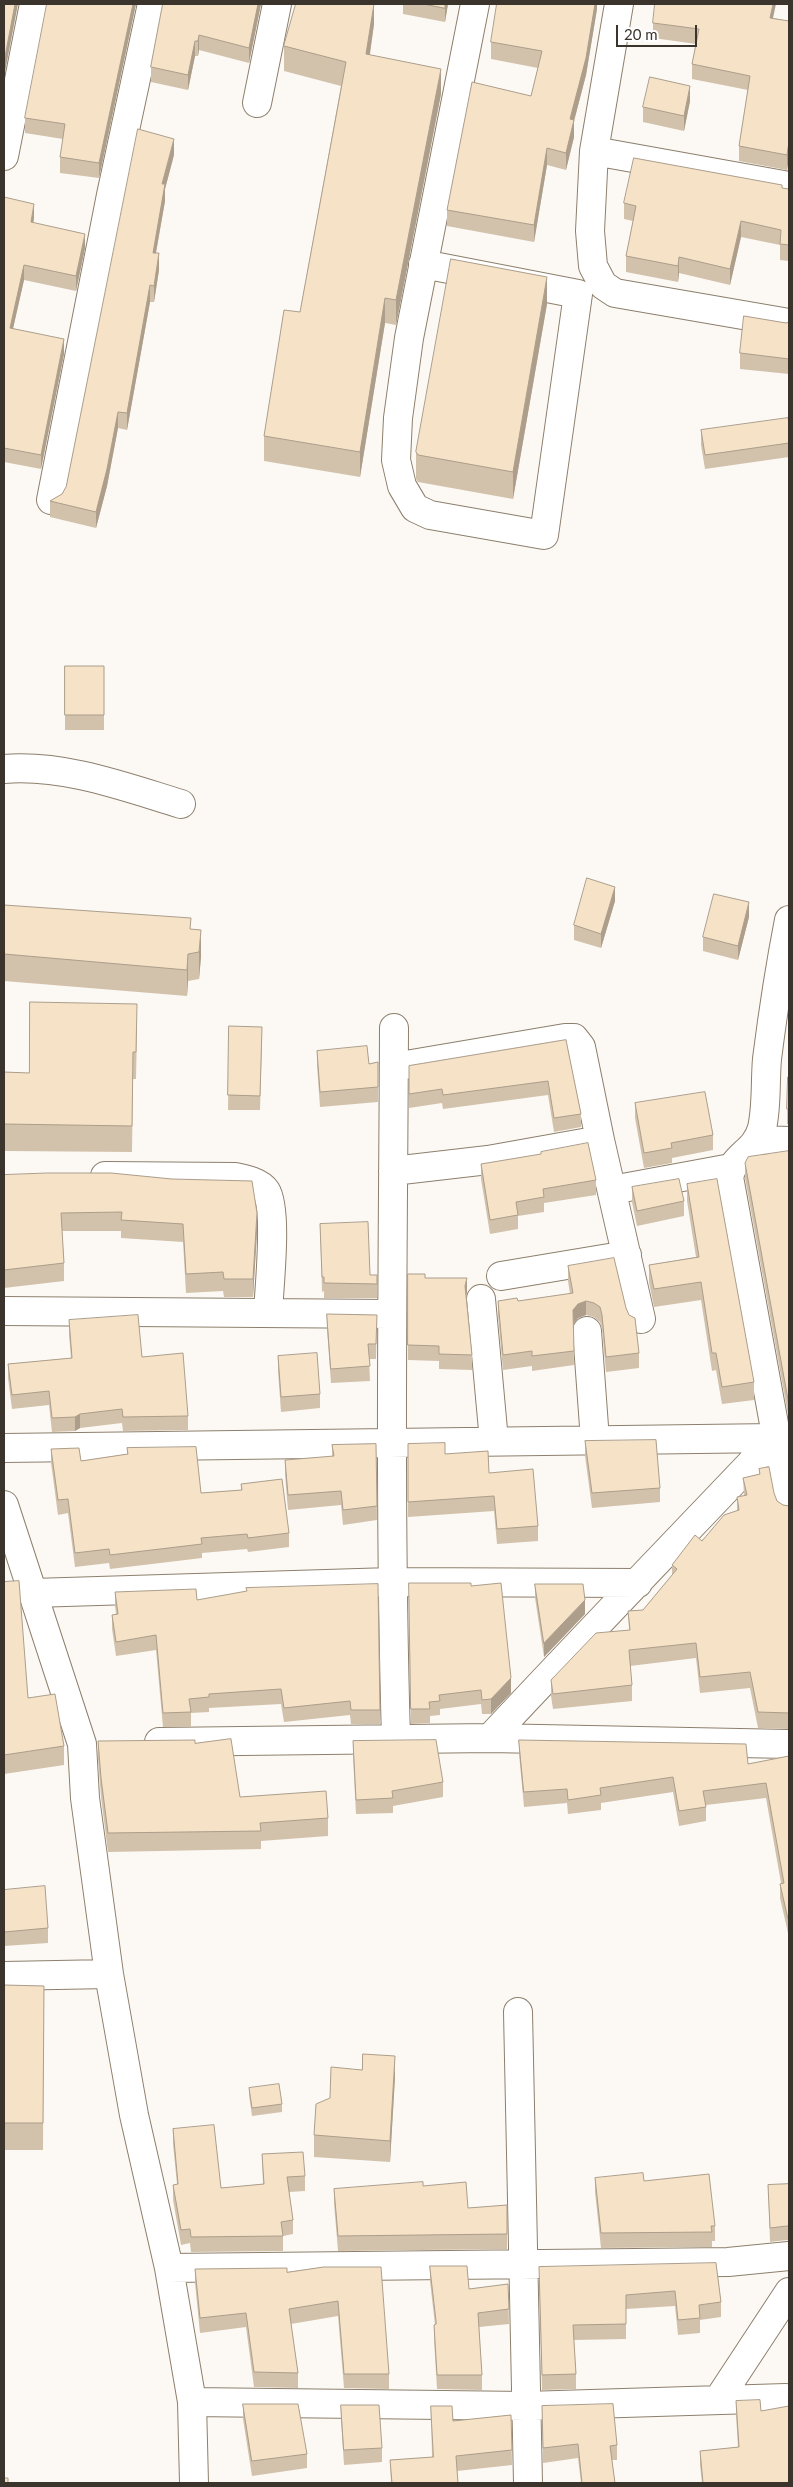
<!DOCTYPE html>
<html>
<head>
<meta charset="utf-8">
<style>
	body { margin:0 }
	#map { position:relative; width:793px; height:2487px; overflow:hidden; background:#fcf9f5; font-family:Lato,sans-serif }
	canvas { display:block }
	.frame { position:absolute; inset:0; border:5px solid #3a342c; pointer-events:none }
	.scale { position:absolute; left:616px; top:25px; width:81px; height:22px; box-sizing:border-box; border:2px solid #3a342c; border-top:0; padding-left:6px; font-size:15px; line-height:18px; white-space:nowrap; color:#3a342c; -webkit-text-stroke:4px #fff; paint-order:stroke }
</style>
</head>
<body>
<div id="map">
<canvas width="793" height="2487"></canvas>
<div class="frame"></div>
<div class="scale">20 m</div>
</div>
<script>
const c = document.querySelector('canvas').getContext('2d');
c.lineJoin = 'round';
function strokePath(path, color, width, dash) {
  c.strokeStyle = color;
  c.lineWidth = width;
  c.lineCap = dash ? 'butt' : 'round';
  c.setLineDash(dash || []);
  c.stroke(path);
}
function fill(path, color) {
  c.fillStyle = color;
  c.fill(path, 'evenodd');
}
const minor = new Path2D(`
	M619,4L594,151L590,231L593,266L603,285L615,293L789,323
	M257,103L277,4
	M594,151L789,186
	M4,156L34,4
	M423,264L578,294L544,535L430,515L415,508L402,486L396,460L398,418L409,338L475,4
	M51,500L111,195L152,4
	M4,769C64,764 125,787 181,804
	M789,920C780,966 773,1012 767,1059C765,1082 767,1106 762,1128C755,1153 734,1154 729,1177L789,1506
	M394,1028C393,1265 389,1502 396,1738
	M394,1067L565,1038H574L581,1047L600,1140
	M758,1140L789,1141
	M393,1171L488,1160L600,1140L641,1319
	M105,1176L235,1177C245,1179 260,1182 266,1191C278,1210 269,1288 268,1313
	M612,1190L731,1168
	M501,1276L627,1255
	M481,1299L494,1441
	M4,1311L390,1314
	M587,1331L595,1440
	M4,1448L775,1438
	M4,1505L82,1744L85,1798L109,1974L134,2115L169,2268L192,2402L194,2483
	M33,1593L391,1582L638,1583
	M490,1738C584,1637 680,1538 775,1438
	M159,1742L490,1738L789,1744
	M4,1976L109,1974
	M518,2012L528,2483
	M169,2268L728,2262L789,2256
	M718,2400L789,2292
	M192,2402L526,2406L786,2398`);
strokePath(minor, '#8d7f6c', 30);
strokePath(minor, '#fff', 28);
fill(new Path2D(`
	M136,4L99,178L60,173V157L63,139L25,133V118Z
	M163,4H261L249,63L199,50L198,56H195L188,90L151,82V67Z
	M374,4V24L370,55L441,94L396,325L385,323L360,477L264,461V436L300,312L341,86L284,71V46Z
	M403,4H448L445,22L403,14Z
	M597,4V9L586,75L574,121V137L566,170L547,165L534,242L447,226V210L531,96L538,68L491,59V42Z
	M773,18L789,21V157L787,170L739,161V146L748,90L692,79V64L696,44L653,38V23Z
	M690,101L684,131L643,122V107Z
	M174,155L165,189V201L156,253L159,270L154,302H150L127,430L118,428L107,486L96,528L50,517V501L62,494L66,487Z
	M782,188L789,189V261L780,260V245L741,237L730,285L679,273L678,282L626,272V256L633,221L624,219V203Z
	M4,197L34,218L33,223L85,248L76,291L24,280L13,328L64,354L41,469L4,462Z
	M547,304L513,499L418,482L416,479V452Z
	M789,322V374L740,369V353L786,323Z
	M789,423V457L705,469L701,445V430Z
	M65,666H104V730H65Z
	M615,901L601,948L574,940V925Z
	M4,905L191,929L201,957L199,979L188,981L187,996L4,981Z
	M749,917L738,960L703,951V937Z
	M229,1026L262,1042L260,1110H228Z
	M137,1031L136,1079H133L132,1152L4,1151V1072L29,1073Z
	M566,1040L581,1114V1127L554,1132L548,1095L443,1109L442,1103L409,1108V1066Z
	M317,1051L369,1064L378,1062V1102L320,1107L317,1065Z
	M789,1077V1124H787V1109Z
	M635,1103L713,1135V1150L672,1158V1163L644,1168L635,1118Z
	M789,1151V1420L745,1178V1163Z
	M481,1164L596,1180V1195L544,1203V1212L518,1216V1229L490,1234L481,1179Z
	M4,1175L257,1232L253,1297H224L223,1291L186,1293L183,1242L121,1238V1231H62L64,1263V1281L4,1288Z
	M687,1184L754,1382V1400L722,1404L716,1370L712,1371L701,1300L654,1307L649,1282V1265L696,1257L687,1201Z
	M632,1187L684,1201V1216L637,1226L632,1202Z
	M320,1224L370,1275H377V1298H324V1291L322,1292Z
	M568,1266L626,1308L639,1353V1368L606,1372L602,1329L600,1322L594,1317L586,1315L578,1318L573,1324L574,1365L532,1371V1366L503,1370L498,1315V1301H518L570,1294L568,1281Z
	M408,1274L425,1278L467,1292L466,1295L472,1355V1370L439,1369V1361L408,1360Z
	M327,1314L377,1315L376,1359H369L370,1381L331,1383L327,1329Z
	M69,1320L142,1357L188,1416V1430L123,1431L122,1423L80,1428L75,1431L52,1432L49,1405L12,1409L8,1378V1364L71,1358L69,1335Z
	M278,1356L320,1394V1408L281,1412L278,1371Z
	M585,1441L660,1488V1502L592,1508L585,1456Z
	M376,1444L377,1520L343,1525L341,1505L288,1510L285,1475V1460L332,1457V1445Z
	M408,1444L445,1454L489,1473L538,1526V1541L497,1544L494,1511L408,1517Z
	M127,1448L201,1493L241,1490V1484L289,1533V1547L248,1552L247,1549L202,1553V1558L110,1569L109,1563L75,1567L68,1513L58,1515L51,1463V1449L81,1461L127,1454Z
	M759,1469L777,1501L783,1505L789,1506V1729L758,1728L750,1688L700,1693L696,1658L630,1666L632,1685V1701L553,1709L551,1696V1680L629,1630L628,1611L643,1610L672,1575V1565L737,1511V1497L744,1496L743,1478L759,1474Z
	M4,1582L28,1698L64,1746V1765L4,1774Z
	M535,1584L585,1614L544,1657L535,1598Z
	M471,1586L511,1693L491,1714H482L481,1704L440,1709V1715L430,1716V1723L411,1724L409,1598Z
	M115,1592L197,1600L380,1710V1724H351L350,1715L284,1722L281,1704L209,1708V1712L191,1713V1727H163L156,1650L116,1656L112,1629V1615L116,1614L115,1606Z
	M519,1740L748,1764L789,1756L788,1933L780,1898V1884L781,1883L766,1798L706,1805V1821L679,1826L673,1792L601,1803V1810L568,1814L567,1803L524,1807L519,1754Z
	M98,1741L195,1743L240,1797L328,1818V1836L261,1841V1849L108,1852L101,1797L98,1759Z
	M353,1741L443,1782V1797L393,1806V1813L356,1814L353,1756Z
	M4,1890L48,1928V1943L4,1946Z
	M4,1985L44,1986L43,2150H4Z
	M395,2077L390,2162L314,2157V2135Z
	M249,2088L282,2104V2112L252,2116L249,2095Z
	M173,2129L221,2188L263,2184L262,2154L305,2176V2191L289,2192L293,2220V2234L283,2236V2251L191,2252L190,2243L181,2245L173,2200V2185L177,2184L173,2144Z
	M595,2178L644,2181L715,2226V2241H712V2247L601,2248L595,2192Z
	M789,2184V2241L787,2240L770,2242L768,2185Z
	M423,2186L468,2208L507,2205V2249L338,2251L334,2203V2189Z
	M716,2263L721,2302V2317L700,2320V2333L678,2335L675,2306L626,2309V2339L574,2340L576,2374V2389L542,2390L539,2281Z
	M430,2266L469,2289L508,2284L509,2324L479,2327L482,2375V2390L437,2389L434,2339V2325H435L430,2281Z
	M324,2267L389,2374V2389L344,2388L338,2316L291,2324L298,2373V2388L254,2387L246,2327L200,2333L195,2283V2269L287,2272Z
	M736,2401L761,2411L789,2483H702L700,2465V2451L738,2447L736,2415Z
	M243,2404L307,2454V2468L252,2476L243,2419Z
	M341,2405L382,2448V2462L344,2465L341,2419Z
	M431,2406L453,2421L511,2415L512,2465L457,2471L458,2483H391L390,2460L432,2457Z
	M542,2406L617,2445V2460H612L615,2483H581L578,2458L543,2463Z`), '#d3c2ab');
fill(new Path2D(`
	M15,4H18L4,77V62Z
	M133,4H136L99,178V163Z
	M258,4H261L249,63V48Z
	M374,4V24L366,79V54Z
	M445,4H448L445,22Z
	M595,4H597V9L586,75L574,121V137L566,170V153L570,119Z
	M773,4H776L770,32V18Z
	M199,35V50L198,56V41Z
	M195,41V56L188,90V75Z
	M441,69V94L396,325V300Z
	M690,86V101L684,131V116Z
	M174,139V155L165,189V201L153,269V253L162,184Z
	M789,142V157L787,170V155Z
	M547,148V165L534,242V225Z
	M34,204V218L31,237V222Z
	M741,221V237L730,285V269Z
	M85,234V248L76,291V276Z
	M159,253V270L154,302V286Z
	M679,257V273L678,282V266Z
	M24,265V280L10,342V328Z
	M547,277V304L513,499V472Z
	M150,285V302L127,430V413Z
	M385,298V323L360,477V452Z
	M64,339V354L41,469V455Z
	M118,412V428L107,486L96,528V512Z
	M615,887V901L601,948V934Z
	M749,902V917L738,960V946Z
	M201,930V957L199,979V952Z
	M188,954V981L187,996V970Z
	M257,1213V1232L253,1297V1279Z
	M467,1278V1292L465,1300V1286Z
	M586,1301V1315L578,1318L573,1325V1310L578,1304Z
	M80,1414V1428L75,1431V1417Z
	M585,1600V1614L544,1657V1643Z
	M511,1678V1693L491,1714V1699Z
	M788,1919H789V1933H788Z
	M395,2056V2077L390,2162V2141Z`), '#ac9e8b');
const building = new Path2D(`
	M4,4H15L4,62Z
	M47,4H133L99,163L60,157L65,124L25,118Z
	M163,4H258L249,48L199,35L198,41H195L188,75L151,67Z
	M296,4H374L366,54L441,69L396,300L385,298L360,452L264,436L284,310L300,312L346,62L284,46Z
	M424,4H445V8Z
	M497,4H595L586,58L570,119L574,120L566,153L547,148L534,225L447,210L472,82L531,96L542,51L491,42Z
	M655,4H773L770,18L789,21V142L787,155L739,146L750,76L692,64L699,29L653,23Z
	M650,77L690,86L684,116L643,107Z
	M138,129L174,139L162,184H165L153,253H159L154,286L150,285L127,413L118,412L107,469L96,512L50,501L62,494L66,487Z
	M634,158L782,185V188L789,189V245L780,244L781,230L741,221L730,269L679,257L678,266L626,256L636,206L624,203Z
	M4,197L34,204L31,222L85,234L76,276L24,265L10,328L64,339L41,455L4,448Z
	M451,259L547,277L513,472L418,455L416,452Z
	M744,316L786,323L789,322V359L740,353Z
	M788,418L789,423V443L705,455L701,430Z
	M65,666H104V715H65Z
	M587,878L615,887L601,934L574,925Z
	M714,894L749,902L738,946L703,937Z
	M4,905L191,918L190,929L201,930L199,952L188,954L187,970L4,954Z
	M30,1002L137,1004L136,1052H133L132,1126L4,1124V1072L29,1073Z
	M229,1026L262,1027L260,1096L228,1095Z
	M566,1040L581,1114L554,1118L548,1081L443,1095L442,1089L409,1094V1066Z
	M367,1046L369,1064L378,1062V1087L320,1092L317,1051Z
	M788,1077H789V1109H787Z
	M705,1092L713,1135L671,1143L672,1148L644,1153L635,1103Z
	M588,1143L596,1180L543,1189L544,1197L516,1202L518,1215L490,1220L481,1164L541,1154V1152Z
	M789,1151V1405L745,1163L748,1157Z
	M47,1173H111L172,1179L252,1181L257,1213L253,1279H224L223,1272L186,1274L183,1224L121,1220L122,1212L61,1213L64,1263L4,1270V1175Z
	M679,1179L684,1201L637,1211L632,1187Z
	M717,1179L754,1382L722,1387L716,1353H712L701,1282L654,1289L649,1265L699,1257L687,1184Z
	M368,1222L370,1275H377V1284L324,1283V1277H322L320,1224Z
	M614,1258L626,1308L629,1315L635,1318L639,1353L606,1357L602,1315L600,1307L594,1303L586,1301L578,1304L573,1310L574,1351L532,1356V1351L503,1355L498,1301L517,1298L518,1301L573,1293L568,1266Z
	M408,1274H425V1278H467L465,1286L472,1355L439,1354V1346L408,1345Z
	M327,1314L377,1315L376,1344H368L370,1366L331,1369Z
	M138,1315L142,1357L183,1353L188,1416L123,1417L122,1409L80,1414L75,1417L52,1418L49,1391L12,1395L8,1364L72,1358L69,1320Z
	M317,1353L320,1394L281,1397L278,1356Z
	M656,1440L660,1488L592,1493L585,1441Z
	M445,1443V1454L488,1451L489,1473L533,1469L538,1526L497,1529L494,1496L408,1502V1444Z
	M376,1444L377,1506L343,1510L341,1491L288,1495L285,1460L334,1456L332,1445Z
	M196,1447L201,1493L242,1490L241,1484L282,1479L289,1533L248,1538L247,1534L201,1538L202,1544L110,1555L109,1549L75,1553L68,1499L58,1500L51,1449L79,1448L81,1461L128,1454L127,1448Z
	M769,1467L774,1493L777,1501L783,1505L789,1506V1713L758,1712L750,1672L700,1677L696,1643L629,1650L632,1685L553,1694L551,1680L596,1633L630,1630L628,1611L643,1610L677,1569L672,1565L695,1535L702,1541L724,1515L739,1510L737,1497L747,1495L743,1478L760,1474L759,1469Z
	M19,1581L28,1698L55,1694L64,1746L4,1755V1582Z
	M409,1583H471V1586L501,1583L511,1678L491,1699L482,1700L481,1690L439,1695L440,1701L429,1702L430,1709H411Z
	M378,1584L380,1710H351L350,1701L284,1708L281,1689L209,1694V1697L189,1699L191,1712L163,1713L156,1635L116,1642L112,1615L118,1614L115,1592L196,1589L197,1600L247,1591L246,1588Z
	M535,1584H583L585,1600L544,1643Z
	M231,1739L240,1797L326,1791L328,1818L260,1823L261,1831L108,1833L101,1778L98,1741L195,1740V1743Z
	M436,1740L443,1782L392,1791L393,1798L356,1800L353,1741Z
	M519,1740L746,1744L748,1764L789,1756V1919H788L780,1884L784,1883L766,1783L703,1791L706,1807L679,1811L673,1777L600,1788L601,1795L568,1800L567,1789L524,1792Z
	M45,1886L48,1928L4,1932V1890Z
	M4,1985L44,1986L43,2123H4Z
	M363,2054L395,2056L390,2141L314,2135L316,2104L330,2098L331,2067L362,2070Z
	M279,2084L282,2104L252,2108L249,2088Z
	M214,2125L221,2188L264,2184L262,2154L303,2152L305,2176L287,2177L293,2220L281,2222L283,2236L191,2237L190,2229L181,2230L173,2185L178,2184L173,2129Z
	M643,2173L644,2181L709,2174L715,2226H711L712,2232L601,2233L595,2178Z
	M423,2182V2186L466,2182L468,2208L507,2205V2234L338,2236L334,2189Z
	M789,2184V2226H787L770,2228L768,2185Z
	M716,2263L721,2302L699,2305L700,2318L678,2320L675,2291L626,2295V2324L573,2325L576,2374L542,2375L539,2267Z
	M430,2266H467L469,2289L508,2284L509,2309L478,2313L482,2375H437L434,2325L436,2324Z
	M324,2267H381L389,2374H344L338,2301L289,2309L298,2373L254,2372L246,2313L200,2318L195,2269L287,2268V2272Z
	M760,2400L761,2411L789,2406V2483H703L700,2451L739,2447L736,2401Z
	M243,2404H298L307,2454L252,2461Z
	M613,2404L617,2445L610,2446L615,2483H582L578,2444L543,2448L542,2406Z
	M341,2405H379L382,2448L344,2450Z
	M431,2406H452L453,2421L511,2415L512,2450L456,2456L458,2483H392L390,2460L433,2457Z
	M4,2478H8V2483H4Z`);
fill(building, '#f5e2c7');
strokePath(building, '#ac9e8b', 1);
</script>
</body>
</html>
